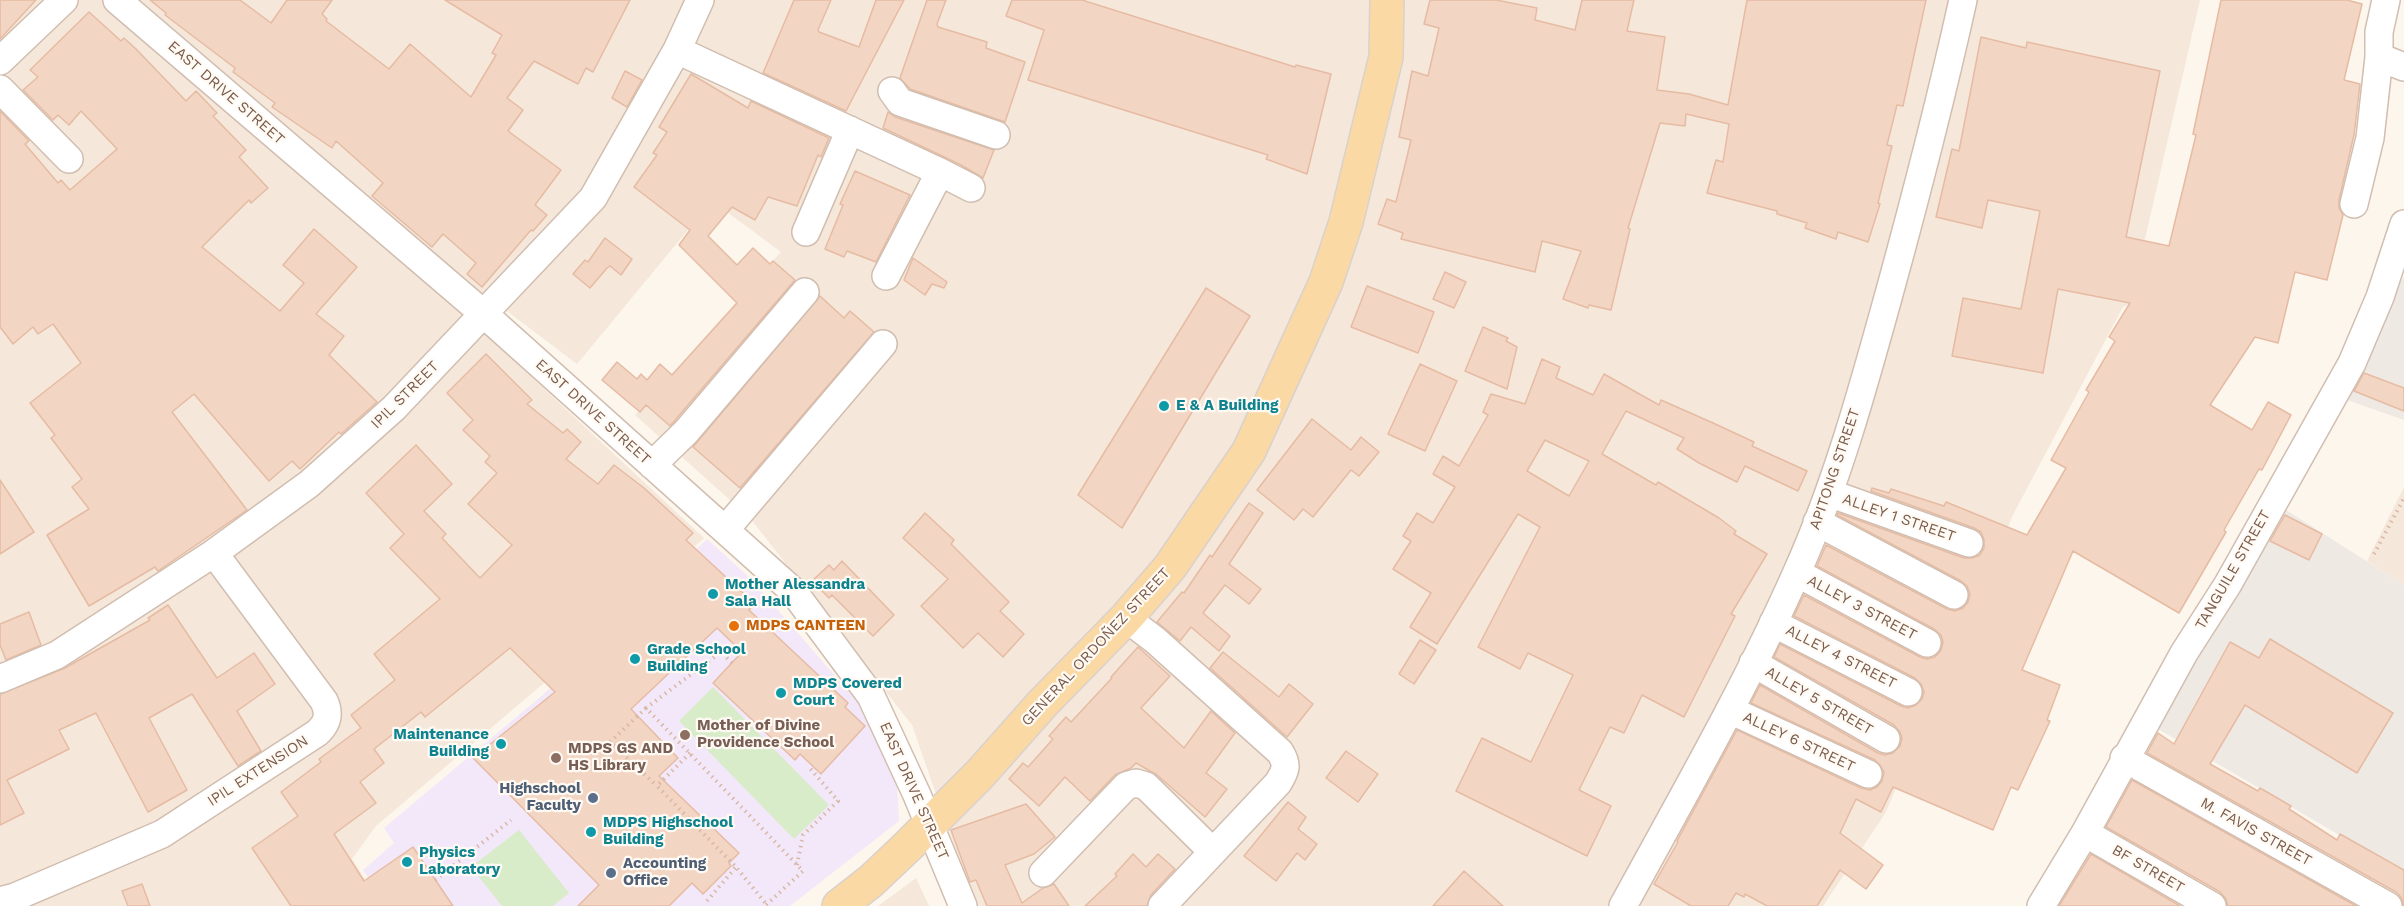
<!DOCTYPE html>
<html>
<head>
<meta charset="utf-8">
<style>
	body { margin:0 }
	canvas { display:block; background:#fdf6ec }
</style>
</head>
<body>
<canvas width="2404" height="906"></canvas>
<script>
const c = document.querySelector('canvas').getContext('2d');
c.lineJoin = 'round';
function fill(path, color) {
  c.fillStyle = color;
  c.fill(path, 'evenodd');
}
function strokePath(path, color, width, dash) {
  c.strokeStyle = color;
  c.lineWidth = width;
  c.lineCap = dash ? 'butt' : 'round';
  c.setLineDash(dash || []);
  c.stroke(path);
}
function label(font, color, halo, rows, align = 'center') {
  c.font = font + ' "Work Sans",sans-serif';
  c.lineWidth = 4.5;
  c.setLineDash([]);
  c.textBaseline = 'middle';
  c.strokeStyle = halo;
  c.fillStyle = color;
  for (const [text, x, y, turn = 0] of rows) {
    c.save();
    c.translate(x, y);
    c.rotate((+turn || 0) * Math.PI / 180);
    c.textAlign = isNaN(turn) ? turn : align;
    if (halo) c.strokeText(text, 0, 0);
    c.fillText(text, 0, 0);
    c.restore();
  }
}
fill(new Path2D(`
	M0,0H108L191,80L495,343L704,538L551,677L376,826L352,859L382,906H0Z
	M138,0H2200L2130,304L2123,307L2014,513L1885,814L1823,906H975L912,725L750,518L635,415L781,252L712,201L577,364L475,287Z
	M2404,487V585L2367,561Z
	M916,878L929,906H878Z`), '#f5e8da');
fill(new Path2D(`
	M2404,276V420L2344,399Z
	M2283,508L2404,585V873L2153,726Z`), '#efe9e4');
fill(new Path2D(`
	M707,539L751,579L869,715L897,786L899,821L790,906H386L363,870L394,843L384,828L545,693Z`), '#f3e8fa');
fill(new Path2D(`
	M713,687L829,805L794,839L679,721Z
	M519,830L569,893L553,906H502L471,867Z`), '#d8ecc9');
const building = new Path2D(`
	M0,0H36L0,39Z
	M150,0H240L271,23L287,0H332L322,14L327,19L326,21L389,69L410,44L471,97L496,55L492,53L502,35L445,0H630L593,72L586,68L578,84L534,61L507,98L523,110L508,131L561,170L535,205L547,215L533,231L531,230L482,287L467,274L476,263L443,234L432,247L372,196L383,183L336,141L332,148L272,107L275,103L233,72L235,68L165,15L166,13Z
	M794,0H831L818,30L819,32L859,47L876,0H904L846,111L763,73Z
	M927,0H946L937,24L938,27L987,42L986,48L1025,62L1005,122L910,89L900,78Z
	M1012,0H1082L1295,67L1296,65L1331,74L1307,174L1266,159L1268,155L1028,80L1044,30L1006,16Z
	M1430,0H1496L1537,8L1535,20L1575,30L1582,0H1634L1627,31L1665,37L1657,90L1689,94L1728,105L1747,0H1926L1903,106L1897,105L1887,145L1892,146L1878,203L1880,204L1868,242L1838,232L1836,239L1805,228L1807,223L1777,214V211L1707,193L1716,160L1723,162L1729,124L1686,114L1685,126L1660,123L1628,228L1630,229L1611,310L1589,305L1588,308L1563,299L1581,251L1542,241L1535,272L1401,239L1403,233L1378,224L1387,199L1396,202L1411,140L1399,137L1412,71L1428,76L1439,28L1424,24Z
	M2221,0H2347L2362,4L2344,80L2360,84L2354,135L2339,200V208L2343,215L2327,280L2295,272L2278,343L2255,337L2210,405L2252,430L2268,402L2291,415L2262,470L2259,469L2224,530L2226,532L2179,613L2073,551L2022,670L2060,685L2047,720L2050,721L2018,790L2011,787L1993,830L1893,787L1881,812L1856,799L1840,833L1883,865L1866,889L1840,870L1817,906H1767L1745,894L1744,897L1736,893L1728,906H1691L1654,884L1678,842L1677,841L1737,730L1861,788L1870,790L1877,787L1882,781L1884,772L1880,765L1875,760L1751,703L1760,685L1878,753L1885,755L1893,753L1900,746L1902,738L1900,732L1894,725L1774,657L1780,644L1901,706L1908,708L1916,705L1922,699L1924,692L1921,684L1915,678L1794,616L1804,595L1920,657L1927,659L1935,657L1941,650L1943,642L1941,635L1934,629L1817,566L1826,545L1947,609L1955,611L1963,608L1968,602L1970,594L1967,586L1961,581L1837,515L1838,513L1964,558H1972L1980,555L1984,548V540L1981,532L1974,528L1871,491L1872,488L1889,493L1891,489L1944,506L1946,502L2027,535L2066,468L2051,460L2089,392L2086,390L2115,341L2109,337L2130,303L2058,289L2043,373L1952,356L1963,298L2021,309L2040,211L1988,200L1982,228L1936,217L1952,149L1959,151L1981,37L2026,48L2027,42L2160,71L2126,237L2169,246L2196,135L2193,134Z
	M89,12L121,41L124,38L136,49L186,101L196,91L217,113L213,116L246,150L239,157L268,188L251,203L249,200L202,247L280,311L304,283L283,265L314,229L357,267L316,314L344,336L329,355L377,402L341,434L339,432L300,469L292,461L269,481L194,394L172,412L247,510L158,571L155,567L89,606L47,535L89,509L72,487L82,479L51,438L55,435L30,403L81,363L53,324L38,334L33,327L13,344L0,327V111L29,141L25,144L58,183L61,180L70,190L117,149L81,111L69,125L58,115L53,120L23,90L38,77L30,70Z
	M625,71L642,80L627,107L612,98Z
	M691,74L748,108L751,101L829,138L821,157L818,155L797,206L768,197L755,220L732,207L708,236L737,265L753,248L770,264L773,261L795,280L670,426L646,405L640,412L602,380L617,362L637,379L641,374L647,380L660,364L672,375L737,303L679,245L690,230L634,187L657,155L653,153L667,132L659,127Z
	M888,112L895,117L994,150L983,178L961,165L883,128Z
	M855,171L910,195L876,262L847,251L844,257L825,249L843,205L840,204Z
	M605,238L632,259L621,275L610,266L607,268L590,288L573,274L585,260L588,262Z
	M913,258L947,282L944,288L932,284L925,295L904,280Z
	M1445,272L1466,282L1454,308L1433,299Z
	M1367,286L1434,312L1418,353L1351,327Z
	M1206,288L1250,316L1122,528L1078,495Z
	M820,296L844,318L850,311L874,332L740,488L693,447Z
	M1483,327L1508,338L1506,341L1517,347L1507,389L1465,371Z
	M486,354L532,400L527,404L563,433L567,429L581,442L566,459L598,484L614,465L644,488L693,533L686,540L755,604L749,610L848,703L845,707L865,726L821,774L800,754L795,760L713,683L742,652L717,628L631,709L678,758L659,776L739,853L729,863L731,866L703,894L692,883L669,906H578L599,885L473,758L555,692L510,648L425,717L421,712L374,749L384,763L360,782L376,803L334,834L364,881L413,847L453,906H291L252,848L298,816L281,792L321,762L319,759L361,728L351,715L395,680L374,654L440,599L390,548L404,534L366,493L416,445L452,484L424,511L446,534L442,538L480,578L512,545L468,504L497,473L485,462L490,456L463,430L473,420L447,393Z
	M1542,359L1560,367L1556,378L1593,395L1604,374L1659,405L1661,400L1713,423L1754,442L1752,446L1807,471L1798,491L1745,466L1737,482L1699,463L1677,449L1684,438L1626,411L1602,454L1656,485L1658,482L1719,518L1736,531L1734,534L1767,554L1731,614L1735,616L1684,717L1642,695L1624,733L1610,727L1579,790L1611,806L1587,856L1456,791L1482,738L1531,762L1573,675L1528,653L1520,669L1478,647L1540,527L1518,514L1437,644L1410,627L1431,593L1393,569L1411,541L1403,536L1417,513L1433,523L1455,487L1433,474L1443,456L1459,466L1488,415L1483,412L1491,394L1525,404ZM1545,440L1589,461L1569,496L1527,471Z
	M1420,364L1457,381L1425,451L1388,434Z
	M2364,373L2404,388V411L2354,391Z
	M1312,419L1351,450L1361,437L1379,452L1359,476L1351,470L1313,517L1303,509L1294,520L1257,490Z
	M0,480L34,532L0,554Z
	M1249,503L1263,513L1229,564L1261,589L1249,604L1225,585L1203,613L1230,636L1219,651L1191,627L1180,641L1157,622L1182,592L1184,593L1210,555L1212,557Z
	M925,513L954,540L951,544L1009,602L1000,611L1024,634L1003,657L978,633L963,648L921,606L948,579L903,538Z
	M2285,515L2322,534L2309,560L2270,541Z
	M842,561L894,615L873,636L832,595L829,598L812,581L829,565L834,570Z
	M168,605L217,678L254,653L275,684L237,711L261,751L238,766L192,694L149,718L187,790L148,812L96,713L59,730L69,749L7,780L24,813L0,825V694L65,668L150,620L148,618Z
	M29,612L41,645L6,660L0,645V624Z
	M2270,639L2393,713L2357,773L2245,705L2210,764L2258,791L2260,788L2291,806L2289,809L2337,840L2340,834L2404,870V906L2401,897L2396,892L2147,753L2158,733L2174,744L2230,642L2259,658Z
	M1420,640L1436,650L1414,684L1399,674Z
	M1138,647L1170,676L1141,708L1184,748L1211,711L1235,733L1206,773L1227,789L1205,817L1157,775L1136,763L1131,768L1115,775L1090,801L1065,777L1039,806L1009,779L1023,763L1028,767L1053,739L1049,736L1066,717L1071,722L1112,678L1111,677Z
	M1223,652L1279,697L1289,684L1313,704L1287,737L1210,668Z
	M1346,751L1378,774L1358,802L1326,778Z
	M2132,780L2356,906H2228L2226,899L2220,892L2106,827Z
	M1288,802L1306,817L1298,829L1317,844L1305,860L1297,853L1276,881L1244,856Z
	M1026,804L1055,837L1034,854L1005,865L1022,903L1043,888L1054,884L1069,906H987L976,880L970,882L951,830Z
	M1133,854L1146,867L1158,854L1175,869L1151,895L1147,906H1085L1117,876L1115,874Z
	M2091,854L2180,906H2059Z
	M1464,871L1503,906H1433Z
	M142,884L150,906H128L122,891Z`);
fill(building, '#f3d5c3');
strokePath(building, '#e6bba3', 1.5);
const minor = new Path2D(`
	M117,0L485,315L793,591L871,696L917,795L963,906
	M2386,0L2379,32V57L2404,67
	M677,50L940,172L971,188
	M0,61L64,0
	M0,89L69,159
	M892,91L900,102L996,135
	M2354,204L2370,138L2379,57
	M806,232L850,130
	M886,276L940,172
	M652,465L686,432L805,292
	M1829,493L1969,543
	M1817,522L1954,595
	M725,530L883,344
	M1797,573L1927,643
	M1126,618L1155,640L1280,752C1288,765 1286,770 1278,783L1162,906
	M1773,623L1908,692
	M1753,663L1886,739
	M0,679L57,655L214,553L309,484L394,408L593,198L677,50L700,0
	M1730,710L1868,774
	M2124,758L2388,906
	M2085,833L2212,906
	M1043,873L1126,786L1136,783L1146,786L1213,852
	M0,901L15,897L162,834L317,733C328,723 330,714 324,701L214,553
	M1623,906C1683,796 1746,687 1797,572C1837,483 1863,388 1889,294C1916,196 1941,99 1963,0
	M2041,906L2085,833L2184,653L2228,584L2352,363L2380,297L2404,224`);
const major = new Path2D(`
	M839,906L871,881L908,846L980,774L1043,703L1126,618L1170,567L1249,451L1326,282L1346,222L1386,57L1387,0`);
strokePath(minor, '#d1beb0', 30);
strokePath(major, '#dad1cd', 36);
strokePath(new Path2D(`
	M2374,554L2404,498
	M732,663L721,652L646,708L803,871L766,905
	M646,708L610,742L657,786
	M690,753L657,786L736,867L767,905
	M797,865L803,835L838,801L809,767
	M435,880L511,820
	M707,901L736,867`), '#d9b8a5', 4, [1.5, 4.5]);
strokePath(minor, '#fff', 27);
strokePath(major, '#fbd9a5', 33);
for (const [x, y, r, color] of [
	[1164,406,6,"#0f9aa8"],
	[713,594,6,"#0f9aa8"],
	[734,626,6,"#e8710a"],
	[635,659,6,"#0f9aa8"],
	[781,693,6,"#0f9aa8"],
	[685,735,6,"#8d6e63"],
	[501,744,6,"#0f9aa8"],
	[556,758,6,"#8d6e63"],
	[593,798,6,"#5c6f8a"],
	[591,832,6,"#0f9aa8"],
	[407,862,6,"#0f9aa8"],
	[611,873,6,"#5c6f8a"]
]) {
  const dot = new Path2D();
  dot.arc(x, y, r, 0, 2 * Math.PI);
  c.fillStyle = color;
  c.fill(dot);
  strokePath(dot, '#fffaf3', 2);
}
label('15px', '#7a5c4d', '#fffaf3', [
	["EAST DRIVE STREET",226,93,41],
	["IPIL STREET",405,395,-45],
	["EAST DRIVE STREET",593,412,42],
	["APITONG STREET",1835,469,-71],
	["ALLEY 1 STREET",1899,518,19],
	["TANGUILE STREET",2233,570,-60],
	["ALLEY 3 STREET",1862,608,28],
	["GENERAL ORDOÑEZ STREET",1096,647,-47],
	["ALLEY 4 STREET",1841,657,27],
	["ALLEY 5 STREET",1819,701,30],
	["ALLEY 6 STREET",1799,742,25],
	["IPIL EXTENSION",258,771,-33],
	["EAST DRIVE STREET",914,791,66],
	["M. FAVIS STREET",2256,832,29],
	["BF STREET",2148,869,30]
]);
label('bold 15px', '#0d838f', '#fffaf3', [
	["E & A Building",1176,406],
	["Mother Alessandra",725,585],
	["Sala Hall",725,602],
	["Grade School",647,650],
	["Building",647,667],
	["MDPS Covered",793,684],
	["Court",793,701],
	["Maintenance",489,735,"right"],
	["Building",489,752,"right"],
	["MDPS Highschool",603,823],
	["Building",603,840],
	["Physics",419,853],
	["Laboratory",419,870]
], 'left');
label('bold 15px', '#c56008', '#fffaf3', [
	["MDPS CANTEEN",746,626]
], 'left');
label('bold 15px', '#785e54', '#fffaf3', [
	["Mother of Divine",697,726],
	["Providence School",697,743],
	["MDPS GS AND",568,749],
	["HS Library",568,766]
], 'left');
label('bold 15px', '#4e5e75', '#fffaf3', [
	["Highschool",581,789],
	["Faculty",581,806],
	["Accounting",623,864,"left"],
	["Office",623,881,"left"]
], 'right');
</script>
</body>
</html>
